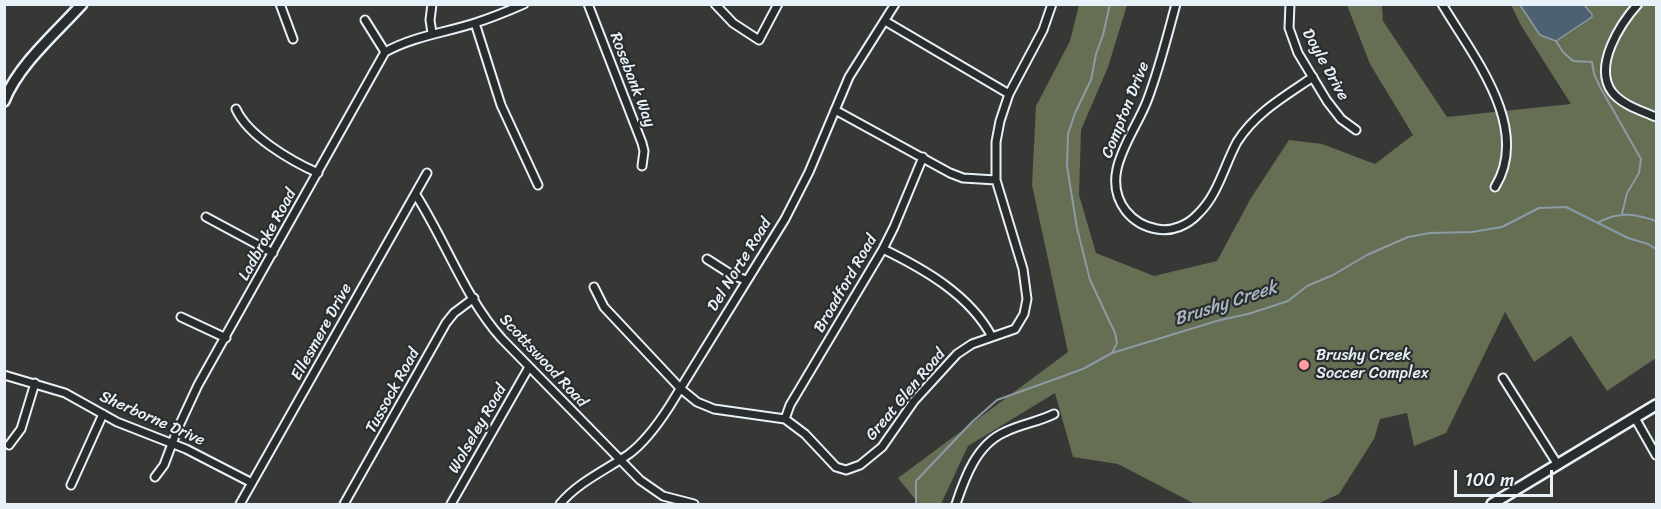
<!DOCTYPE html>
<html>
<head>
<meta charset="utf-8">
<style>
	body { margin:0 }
	#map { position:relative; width:1661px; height:509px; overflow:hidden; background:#373835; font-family:Sriracha,sans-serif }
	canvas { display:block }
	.frame { position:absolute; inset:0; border:6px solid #e8f1f8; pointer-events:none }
	.scale { position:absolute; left:1454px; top:470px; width:99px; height:27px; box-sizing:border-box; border:3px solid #e8f1f8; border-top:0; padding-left:8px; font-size:18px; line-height:21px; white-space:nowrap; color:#e8f1f8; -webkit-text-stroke:4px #2a2d2e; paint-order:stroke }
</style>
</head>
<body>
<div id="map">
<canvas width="1661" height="509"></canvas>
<div class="frame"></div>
<div class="scale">100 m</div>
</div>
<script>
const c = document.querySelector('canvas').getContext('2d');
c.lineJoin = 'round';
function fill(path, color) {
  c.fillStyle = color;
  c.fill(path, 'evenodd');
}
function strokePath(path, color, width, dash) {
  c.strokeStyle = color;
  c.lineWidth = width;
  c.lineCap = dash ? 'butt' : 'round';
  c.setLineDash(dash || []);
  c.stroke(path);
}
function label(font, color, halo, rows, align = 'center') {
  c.font = font + ' Sriracha,sans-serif';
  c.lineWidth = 4.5;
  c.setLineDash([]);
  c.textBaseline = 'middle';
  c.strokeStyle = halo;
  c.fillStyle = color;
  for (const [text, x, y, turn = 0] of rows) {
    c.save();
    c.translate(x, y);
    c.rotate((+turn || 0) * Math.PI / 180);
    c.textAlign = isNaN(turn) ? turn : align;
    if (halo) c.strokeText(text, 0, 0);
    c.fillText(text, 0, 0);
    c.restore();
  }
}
fill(new Path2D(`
	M1079,5H1127L1108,67L1081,130L1079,195L1096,253L1154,276L1217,261L1251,198L1289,140L1322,144L1375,164L1413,135L1370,64L1347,5H1382L1383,21L1447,117L1571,104L1522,27L1511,5H1656V358L1607,391L1571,336L1534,362L1505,312L1446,433L1414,446L1407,413L1380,419L1374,439L1339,494L1317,504H1195L1118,464L1073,457L1055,393L968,446L941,504H919L898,478L1068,352L1032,185L1036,106L1070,41Z`), '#666e54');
const water = new Path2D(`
	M1520,5H1584L1592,14V17L1556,41L1540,35Z`);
fill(water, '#4d6170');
strokePath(water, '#8b9ba6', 1.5);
strokePath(new Path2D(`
	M1110,4L1103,35L1096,54L1091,80L1075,113L1068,134L1067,166L1077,228L1090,280L1115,333L1117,343L1112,353
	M1556,41L1563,52L1573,61L1592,62L1594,74L1600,87L1641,159L1639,173L1627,193L1622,214
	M1599,222C1620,211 1636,214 1656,221
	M916,504V481L972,422L997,400L1083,369L1112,353L1220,320L1248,314L1276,305L1288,301L1307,286L1333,275L1367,255L1408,237L1430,233L1472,232L1502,227L1539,208L1566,207L1628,238L1648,244L1656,249`), '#8b9ba6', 2);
const street = new Path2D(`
	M280,4L293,39
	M588,4L642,143L644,151L642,166
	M715,4L733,23L759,40L778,4
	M1176,4C1167,37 1159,70 1147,101C1134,135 1098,175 1126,211C1134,221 1145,227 1157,229C1172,232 1188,225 1198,214C1218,195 1224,166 1237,142C1255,113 1285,96 1313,77
	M1290,4L1289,28L1298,53L1327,101L1341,119L1356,130
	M1442,4C1472,55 1532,127 1495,187
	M1638,4C1620,24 1593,66 1612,92C1622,105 1642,111 1656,117
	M365,20L385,52
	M885,21L1009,94
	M475,23L501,105L538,185
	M432,33L430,20L432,4
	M236,109C248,136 291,161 318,173
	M835,110L950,173L963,178L996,180
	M416,195C446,242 465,298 502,339L640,480L663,496L694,504
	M206,217L273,253
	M883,249C924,269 970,295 992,337
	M707,259L732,275L746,280
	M594,287L604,307L681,389L697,402L714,409L785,419L805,434L836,467L846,470L860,465L882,447L914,401L957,354L972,344L1015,329L1024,314L1027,299L1023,269L996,180V142L1000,121L1009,94L1043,30L1052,4
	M181,317L226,338
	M4,375L65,393L117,422L186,449L252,483
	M1503,378L1558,465
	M1635,418L1656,455
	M785,419L790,405L883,249L894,227L923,157
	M9,445L21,429L35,383
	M155,477L164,465L178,428L198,385L385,52C414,36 444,33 475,23C491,18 508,11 524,4
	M71,485L103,414
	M240,504L427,173
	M344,504L446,323L454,313L474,298
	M451,504L529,367
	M560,504C578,482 606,470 629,454C645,442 658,424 669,407L785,219L809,172L849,77L895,4
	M956,504C965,477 977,444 1005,432C1021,424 1038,422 1054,414`);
const secondary = new Path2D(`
	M4,101C19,64 55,34 82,4
	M1492,504L1656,405`);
strokePath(street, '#e8f1f8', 11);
strokePath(secondary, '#e8f1f8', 14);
strokePath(street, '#2a2d2e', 7);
strokePath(secondary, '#2a2d2e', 9);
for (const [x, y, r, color] of [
	[1304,365,6,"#ff9aa2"]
]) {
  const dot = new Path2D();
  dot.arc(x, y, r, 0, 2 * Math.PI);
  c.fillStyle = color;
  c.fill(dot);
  strokePath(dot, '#2a2d2e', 2);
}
label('16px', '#e8f1f8', '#2a2d2e', [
	["Doyle Drive",1325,65,61],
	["Rosebank Way",632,80,69],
	["Compton Drive",1126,110,-68],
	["Ladbroke Road",268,235,-61],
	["Del Norte Road",740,265,-58],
	["Broadford Road",846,284,-60],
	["Ellesmere Drive",322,332,-61],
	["Scottswood Road",543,361,47],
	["Tussock Road",393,391,-61],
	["Great Glen Road",906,395,-50],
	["Sherborne Drive",152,419,24],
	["Wolseley Road",478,429,-60]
]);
label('16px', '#e8f1f8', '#2a2d2e', [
	["Brushy Creek",1316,356],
	["Soccer Complex",1316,374]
], 'left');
label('italic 18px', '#aab7c2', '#2a2d2e', [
	["Brushy Creek",1226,304,-18]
]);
</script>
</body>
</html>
